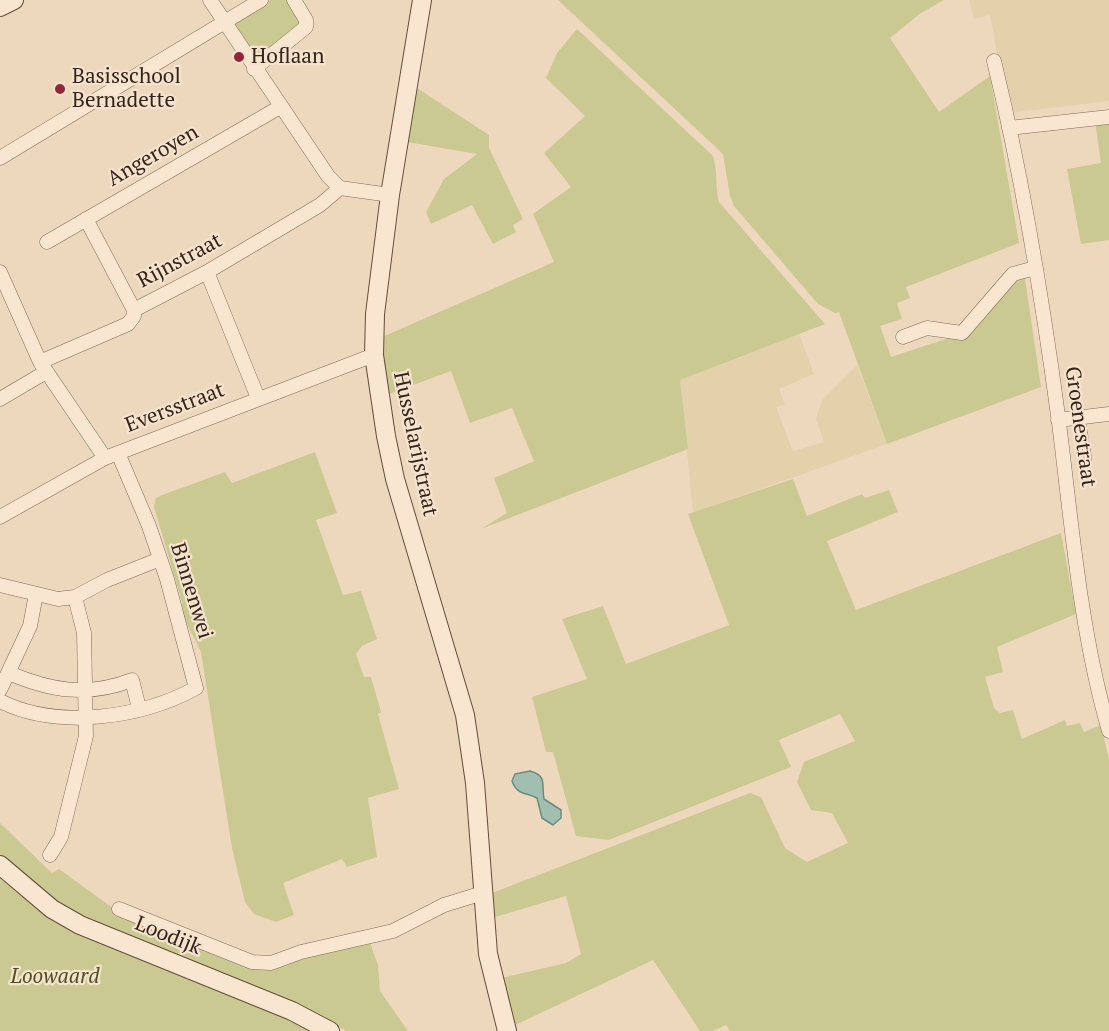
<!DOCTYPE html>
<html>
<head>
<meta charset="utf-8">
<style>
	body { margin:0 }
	canvas { display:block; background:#edd8be }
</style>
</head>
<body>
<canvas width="1109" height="1031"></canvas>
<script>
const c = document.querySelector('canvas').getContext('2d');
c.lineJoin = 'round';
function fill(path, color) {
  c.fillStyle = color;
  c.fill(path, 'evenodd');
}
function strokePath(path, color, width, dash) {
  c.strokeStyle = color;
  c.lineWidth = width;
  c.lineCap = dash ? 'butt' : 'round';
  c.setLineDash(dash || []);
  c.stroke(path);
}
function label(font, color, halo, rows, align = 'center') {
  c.font = font + ' "PT Serif",serif';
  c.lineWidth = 4.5;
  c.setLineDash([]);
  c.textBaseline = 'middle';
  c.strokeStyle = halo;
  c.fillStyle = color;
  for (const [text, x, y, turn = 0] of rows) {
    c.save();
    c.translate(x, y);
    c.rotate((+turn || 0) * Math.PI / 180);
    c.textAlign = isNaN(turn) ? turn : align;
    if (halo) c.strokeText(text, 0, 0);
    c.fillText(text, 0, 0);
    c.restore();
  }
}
fill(new Path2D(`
	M969,0H1109V101L1008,113L990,15L974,19Z
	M799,333L814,374L779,389L785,405L776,407L793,451L824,442L816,419L822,400L857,365L887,444L693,513L680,380Z`), '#e3d1ab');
fill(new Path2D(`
	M270,0H288L306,27L259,59L252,55L231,23Z
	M558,0H944L921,13L890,38L939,112L990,76L1019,243L906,287L910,298L897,303L902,319L880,326L891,357L961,334L1024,272L1041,387L887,444L839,312L835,313L818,304L734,206L730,196L723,154Z
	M577,29L713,156C718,172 715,187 719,202L825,324L680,380L688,449L481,529L507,513L494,478L534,461L512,408L470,423L451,371L387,395L382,337L554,262L533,214L571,187L544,153L585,116L546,78L557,53Z
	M417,88L489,135V148L523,219L513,225L516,232L493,244L472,205L431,224L426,212L444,179L477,154L407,142Z
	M1109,120V240L1081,244L1067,169L1101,163L1095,121Z
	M315,452L337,513L316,520L343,595L361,591L377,639L362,646L356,654L364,677H371L381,712L378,714L399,789L368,798L377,857L347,867L342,859L283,883L294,915L276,922L254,914L245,902L232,848L201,652L183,616L182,602L154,507L156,498L160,496L225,472L232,483Z
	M793,479L807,516L862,494L865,498L889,490L898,512L827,541L856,610L1061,533L1076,614L997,647L1003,672L985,677L994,708L1000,713L1013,710L1022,739L1065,720L1067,726L1080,723L1084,732L1101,725L1109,760V1031H730L726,1025L713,1031H700L653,960L511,1027L501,978L566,963L581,954L566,896L492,918V893L750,793L761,797L785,848L807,862L848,843L832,813L811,810L797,782L804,762L855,741L840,714L779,740L791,767L609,840L576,836L553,752H546L532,697L587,679L562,619L603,606L626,664L729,625L688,514Z
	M0,823L52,873L59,869L110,906L255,968L369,940L378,965L380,991L408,1031H347L278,995L138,943L67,909L0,856Z
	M0,872L19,890L213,986L316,1031H0Z`), '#cbc992');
const water = new Path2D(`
	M530,771C548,776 541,785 544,799L561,810V818L553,825L542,818L537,798C525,792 517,795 512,781L515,774Z`);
fill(water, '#a1bfb1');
strokePath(water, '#698c7e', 1.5);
const lane = new Path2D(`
	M1081,417L1088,459`);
const street = new Path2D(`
	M210,0L328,176L340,188L390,195
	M994,61C1023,180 1043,302 1059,423C1072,526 1080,630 1109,731
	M254,69L306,27V20L294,0
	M1009,128L1109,117
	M0,158L261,0
	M86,219L134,310
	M47,242L280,107
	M0,272L40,362L105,458
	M207,272L258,398
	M903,337L927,328L962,333L1013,274L1035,268
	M40,362L128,324L134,316V310L207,272L320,205L340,188
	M0,399L46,372
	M1058,420L1109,414
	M0,517L105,458L374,355
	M0,585L58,599L75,597L107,580L160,559
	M9,673C51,691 88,697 132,680L139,708
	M0,690L30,626L36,594
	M0,701C57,730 141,718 196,688L167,579L149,526L118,453
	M50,855L61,837L86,736L84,633L75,597
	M119,909L252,962L271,963L301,952L393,931L444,905L483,893`);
const secondary = new Path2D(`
	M422,0L390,195L375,314L374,355L386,436L395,479L465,715L475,783L488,954L507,1031
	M0,7L14,0
	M0,865L52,909L80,925L292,1011L330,1031`);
strokePath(lane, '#856857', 8);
strokePath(street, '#856857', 15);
strokePath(secondary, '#664a3a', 20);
strokePath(lane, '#f8e6d0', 7);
strokePath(street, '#f8e6d0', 14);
strokePath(secondary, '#f8e6d0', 18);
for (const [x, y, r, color] of [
	[239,57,6,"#932738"],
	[60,89,6,"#932738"]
]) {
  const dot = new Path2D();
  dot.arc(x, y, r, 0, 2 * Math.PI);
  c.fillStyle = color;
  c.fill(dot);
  strokePath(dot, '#f5e3cd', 2);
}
label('21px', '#34241b', '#f5e3cd', [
	["Hoflaan",251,57],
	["Basisschool",72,77],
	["Bernadette",72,101]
], 'left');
label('21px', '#34241b', '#f5e3cd', [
	["Angeroyen",153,156,-30],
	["Rijnstraat",180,261,-28],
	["Eversstraat",175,408,-21],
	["Groenestraat",1080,427,82],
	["Husselarijstraat",415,444,78],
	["Binnenwei",191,591,73],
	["Loodijk",168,936,22]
]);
label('italic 21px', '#4c5122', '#f5e3cd', [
	["Loowaard",55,977]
]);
</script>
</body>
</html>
